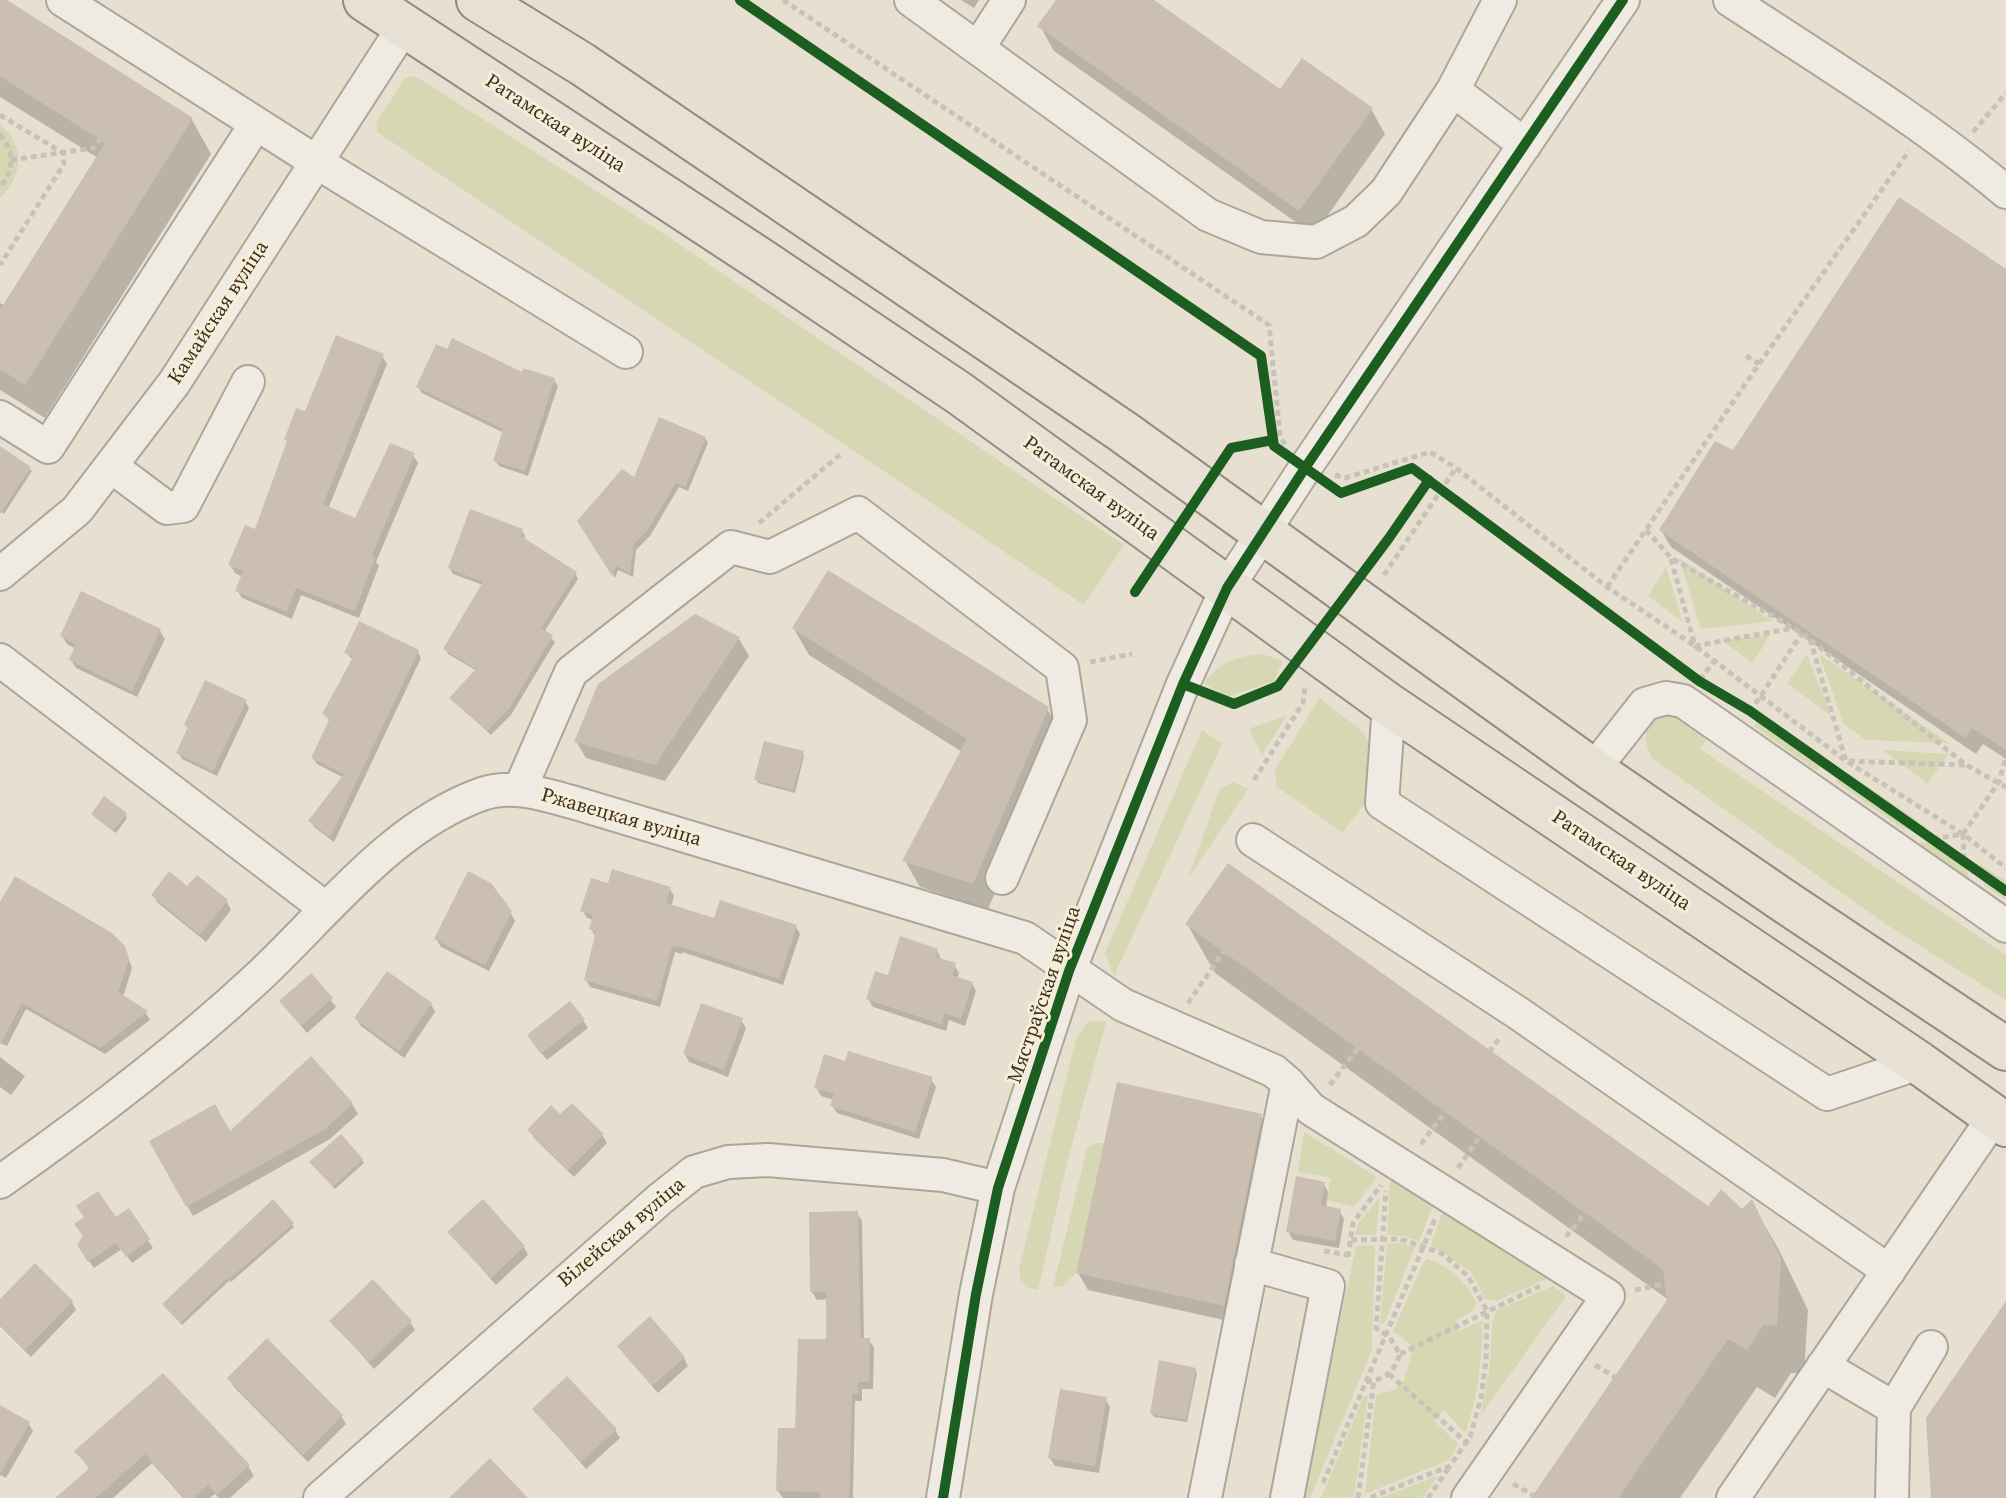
<!DOCTYPE html>
<html>
<head>
<meta charset="utf-8">
<style>
	body { margin:0 }
	canvas { display:block; background:#e7e0d1 }
</style>
</head>
<body>
<canvas width="2006" height="1498"></canvas>
<script>
const c = document.querySelector('canvas').getContext('2d');
c.lineJoin = 'round';
function fill(path, color) {
  c.fillStyle = color;
  c.fill(path, 'evenodd');
}
function strokePath(path, color, width, dash) {
  c.strokeStyle = color;
  c.lineWidth = width;
  c.lineCap = dash ? 'butt' : 'round';
  c.setLineDash(dash || []);
  c.stroke(path);
}
function label(font, color, halo, rows, align = 'center') {
  c.font = font + ' "Source Serif 4",serif';
  c.lineWidth = 6;
  c.setLineDash([]);
  c.textBaseline = 'middle';
  c.strokeStyle = halo;
  c.fillStyle = color;
  for (const [text, x, y, turn = 0] of rows) {
    c.save();
    c.translate(x, y);
    c.rotate((+turn || 0) * Math.PI / 180);
    c.textAlign = isNaN(turn) ? turn : align;
    if (halo) c.strokeText(text, 0, 0);
    c.fillText(text, 0, 0);
    c.restore();
  }
}
fill(new Path2D(`
	M415,76L658,230L1124,545L1084,605L377,132L376,123L405,78Z
	M0,124C25,146 24,175 0,198Z
	M1679,558L1772,621L1701,629Z
	M1666,567L1683,622L1648,596Z
	M1770,635L1753,663L1721,640Z
	M1262,654L1283,661L1274,681L1227,697L1204,683C1219,663 1237,656 1262,654Z
	M1807,654L1832,717L1787,683Z
	M1819,654L1949,743L1866,740L1844,724Z
	M1320,698L1363,732L1377,756V786L1343,833L1276,786L1275,769Z
	M1676,709L1699,730L1706,740L1700,749L2006,955V1000L1887,925L1652,758C1644,741 1643,732 1653,715Z
	M1287,715L1262,755L1249,729Z
	M1761,715L1826,758L1817,771L1754,726Z
	M1202,730L1222,744L1114,976L1105,953Z
	M1883,750L1948,754L1928,784Z
	M1845,771L1928,828L1903,829L1835,781Z
	M1233,782L1248,789L1188,879L1219,790Z
	M1941,842L1963,858L1969,878L1916,843Z
	M1980,864L2006,881V900L1984,885Z
	M1095,1021L1106,1022L1068,1159L1038,1290L1030,1289L1021,1280L1019,1269L1076,1038L1088,1022Z
	M1304,1132L1377,1177L1354,1207L1327,1200L1331,1178L1298,1172Z
	M1095,1143H1104L1076,1273L1063,1286L1053,1287L1087,1149Z
	M1396,1177L1434,1203L1419,1241L1404,1236L1387,1235L1390,1182Z
	M1380,1197L1376,1235H1355L1357,1225Z
	M1443,1210L1546,1279L1496,1301L1485,1299L1471,1272L1431,1245Z
	M1401,1243L1415,1247L1384,1324H1380L1387,1244Z
	M1375,1245L1372,1350L1310,1498H1303L1356,1246Z
	M1428,1259C1449,1267 1466,1281 1476,1302L1474,1310L1456,1321L1459,1331L1483,1320C1481,1360 1479,1396 1465,1433L1444,1410L1434,1421L1458,1444L1449,1460L1365,1494L1376,1395L1394,1390L1404,1380L1412,1353L1409,1343L1393,1331L1423,1263Z
	M1553,1286L1566,1296L1481,1415L1490,1365L1492,1322L1497,1310Z
	M1364,1396H1368L1354,1497L1321,1498Z
	M1439,1475L1423,1498H1380Z`), '#d6d7b3');
fill(new Path2D(`
	M0,0L192,120L211,154L45,418L0,390V303L5,306L98,158L0,97Z
	M961,0H979L974,8Z
	M1059,0H1151L1281,91L1371,109L1385,134L1314,235L1054,51L1040,26Z
	M2006,271V759L1983,744L1976,754L1671,547L1661,530L1734,453Z
	M382,356L387,364L328,509L356,521L413,455L418,463L376,562L379,566L359,618L301,595L292,619L242,598L237,590L243,577L235,573L230,565L256,531L306,414Z
	M523,375L554,380L558,386L528,476L499,466L495,460L504,433L422,393L418,387Z
	M705,438L708,443L688,491L679,487L650,536L636,550L633,577L618,570L615,578L579,521L635,480Z
	M0,448L32,471L4,514L0,511Z
	M522,531L525,536L524,540L575,573L578,579L544,632L555,642L511,715L491,735L452,699L477,671L448,654L445,649L483,585L453,574L450,568Z
	M695,617L739,639L749,656L665,781L586,758L576,741Z
	M794,629L1047,709L1063,735L988,909L920,887L905,861L962,752L809,655Z
	M160,631L165,639L137,697L76,668L71,660L76,649L67,644L62,636Z
	M418,652L421,658L334,842L314,827L311,821L344,778L317,764L313,758L330,722L325,714L354,661L346,653Z
	M245,701L249,708L217,776L182,759L178,752L189,730L186,725Z
	M802,753L804,756L795,793L758,783L756,779Z
	M125,814L127,818L116,833L95,817Z
	M197,878L227,902L231,910L206,942L158,903L153,895L188,889Z
	M609,886L670,889L674,896L671,907L716,920L796,927L800,934L783,985L682,952V954L675,952L660,1007L590,987L586,980L595,936L591,929L594,920L587,918L583,911Z
	M0,905L124,947L132,968L123,997L146,1013L150,1020L105,1054L26,1009L7,1046L0,1043Z
	M510,912L515,921L489,971L441,947L436,939Z
	M1187,924L1708,1209L1742,1212L1751,1202L1779,1250L1808,1310L1804,1374L1791,1373L1775,1398L1757,1387L1680,1498H1534L1670,1301L1215,973Z
	M937,951L941,959L954,965L959,973L957,979L972,983L976,991L965,1026L949,1020L946,1031L873,1007L868,999L889,977Z
	M311,976L336,1007L307,1033L282,1002Z
	M431,1004L435,1012L404,1058L361,1026L356,1018Z
	M583,1020L588,1028L547,1060L534,1044Z
	M741,1020L746,1028L728,1077L689,1062L685,1054Z
	M0,1057L25,1076L11,1095L0,1087Z
	M846,1063L931,1079L936,1087L919,1139L837,1113L832,1105L834,1100L821,1096L816,1087Z
	M352,1104L358,1114L330,1139L193,1216L151,1142L230,1134Z
	M1261,1116L1271,1133L1233,1322L1088,1290L1078,1273Z
	M529,1130L602,1135L607,1143L574,1177L534,1138Z
	M362,1160L364,1163L335,1189L313,1165Z
	M1324,1184L1328,1192L1326,1208L1339,1210L1344,1219L1339,1248L1293,1240L1288,1231Z
	M128,1211L153,1248L132,1263L122,1249L94,1268L84,1254L86,1219L116,1220Z
	M857,1213L862,1221L864,1340H869L874,1348L873,1389H862V1401H855L853,1498H783L778,1491L828,1341V1299L817,1300L812,1292Z
	M292,1224L294,1227L231,1282L230,1280L182,1325L166,1307Z
	M450,1232L524,1247L528,1255L496,1285Z
	M0,1301L72,1302L76,1310L31,1357L0,1326Z
	M332,1321L410,1322L415,1330L374,1369Z
	M624,1354L684,1358L688,1366L658,1393Z
	M1195,1369L1197,1373L1187,1422L1154,1417L1152,1414Z
	M162,1375L248,1466L254,1476L230,1498H219L215,1494L210,1498H183L152,1463L113,1498H58L90,1470L77,1451Z
	M229,1379L341,1416L346,1424L308,1462L234,1387Z
	M1105,1399L1110,1407L1099,1473L1055,1466L1050,1458Z
	M534,1409L615,1430L620,1438L586,1469Z
	M0,1418L28,1423L33,1431L6,1478L0,1475Z`), '#0003');
fill(new Path2D(`
	M0,0H7L193,118L25,385L0,369V310L105,143L0,76Z
	M1056,0H1154L1280,89L1302,58L1373,108L1299,211L1037,26Z
	M1899,197L2006,269V750L1972,728L1966,738L1659,530L1715,441L1733,450Z
	M336,335L384,354L323,504L355,518L390,443L415,453L372,555L375,557L355,611L296,588L287,612L235,591L243,571L228,565L245,525L255,529L287,441L284,440L296,408L305,411Z
	M452,338L522,372L523,368L555,378L525,471L493,461L503,429L416,387L436,344L447,349Z
	M659,417L706,437L685,487L676,483L647,531L634,544L630,573L616,566L612,576L577,521L622,469L634,477Z
	M0,446L31,467L0,514Z
	M470,509L523,529L521,536L577,572L541,628L553,635L509,709L487,731L449,698L476,669L443,649L483,582L448,568Z
	M828,570L1049,707L973,884L902,861L967,739L792,628Z
	M81,591L161,629L132,691L69,660L76,644L60,636Z
	M695,614L740,637L655,765L574,742L598,684Z
	M359,621L419,650L330,837L308,821L344,774L311,758L330,718L322,714L353,657L344,653Z
	M205,680L247,700L213,771L176,753L188,727L184,725Z
	M764,741L804,751L793,790L754,780Z
	M104,796L127,813L113,831L91,814Z
	M1228,863L1708,1206L1721,1189L1742,1209L1752,1199L1781,1259L1777,1326L1763,1325L1747,1350L1728,1339L1618,1498H1531L1667,1300L1663,1269L1185,924Z
	M612,869L671,887L666,903L714,918L720,900L797,925L779,979L679,946L678,948L672,946L657,1001L584,980L596,931L589,929L593,915L580,911L591,878L608,883Z
	M169,871L187,886L197,875L228,900L200,935L151,895Z
	M468,871L491,883L512,911L485,965L434,939Z
	M15,876L112,933L125,946L129,959L118,992L148,1011L100,1048L22,1003L0,1045V902Z
	M900,936L938,949L936,957L956,963L952,975L973,982L961,1019L945,1013L941,1024L866,999L875,971L888,975Z
	M387,971L432,1003L399,1051L354,1018Z
	M311,973L333,998L301,1026L279,1001Z
	M570,1001L585,1019L541,1054L527,1035Z
	M701,1003L743,1018L724,1070L683,1054Z
	M848,1051L933,1077L915,1132L830,1106L834,1094L814,1088L824,1054L845,1061Z
	M311,1056L353,1103L325,1129L186,1207L149,1141L215,1104L230,1131Z
	M1117,1082L1262,1114L1224,1306L1076,1273Z
	M572,1103L604,1134L568,1170L527,1130L551,1105L560,1114Z
	M341,1134L363,1159L333,1187L309,1162Z
	M1296,1176L1325,1182L1321,1205L1341,1209L1335,1241L1286,1232Z
	M98,1191L116,1217L129,1208L150,1239L126,1257L116,1243L88,1262L77,1245L83,1236L74,1224L84,1217L76,1206Z
	M273,1199L294,1223L228,1280L227,1278L180,1323L162,1304Z
	M483,1199L525,1246L491,1278L447,1232Z
	M858,1211L860,1315L861,1338H870L869,1382H858V1394H852L849,1498H820V1492L776,1491L778,1428H795L798,1339H826V1292H810L809,1212Z
	M35,1263L73,1301L25,1350L0,1325V1299Z
	M373,1279L412,1321L369,1362L329,1321Z
	M2006,1301V1498H1931L1926,1418Z
	M650,1316L685,1357L652,1386L617,1346Z
	M267,1338L343,1415L303,1455L227,1378Z
	M1159,1360L1196,1368L1186,1420L1150,1414Z
	M163,1373L250,1465L217,1495L208,1485L193,1498H184L145,1454L96,1498H55L90,1468L74,1451Z
	M567,1376L617,1429L581,1462L532,1409Z
	M1060,1389L1107,1397L1095,1466L1048,1458Z
	M0,1405L30,1422L0,1474Z
	M490,1458L528,1498H449Z`), '#cbbfb2');
const minor = new Path2D(`
	M63,0L318,163L626,352
	M911,0L1208,215L1261,237L1316,242L1356,221L1386,192L1453,90L1500,0
	M1730,0C1824,62 1920,120 2006,192
	M978,48L1009,0
	M1453,90L1525,145
	M0,417L48,447L256,124
	M112,467L167,508L183,506L248,382
	M0,574L77,510L174,383L405,25
	M0,660L325,908
	M1389,705L1382,803L1827,1094L1919,1063
	M1593,770L1645,704L1666,698L1683,701L2006,926
	M520,789L571,672L731,547L770,557L858,513L1062,668L1070,720L1002,878
	M1253,840L1518,1013L1889,1271
	M0,1182C88,1120 174,1055 253,982C324,917 389,827 482,794C513,784 542,794 572,802L1025,938L1123,1005L1274,1071L1288,1083L1311,1109L1608,1296L1468,1498
	M1251,1264L1328,1286L1287,1498
	M1823,1366L1894,1408L1892,1498
	M1894,1408L1931,1347
	M320,1498L660,1199L694,1172L728,1162L768,1160L943,1175L998,1188
	M943,1498L976,1294L998,1188L1069,971L1183,684L1227,588L1305,468L1623,0
	M1205,1498L1288,1083
	M1733,1498L1994,1117`);
const major = new Path2D(`
	M365,0L764,262L959,393L1389,705L1919,1063L2006,1125
	M478,0L582,64L1122,431L1593,770L1784,901L2006,1049`);
strokePath(minor, '#ada599', 36);
strokePath(major, '#928b80', 46);
strokePath(new Path2D(`
	M783,0L1269,325L1280,435L1285,445
	M0,115L63,153L64,164L0,265
	M1973,132L2006,93
	M0,134C14,152 15,170 0,187
	M11,160L94,148L100,139
	M1746,356L1759,364
	M1335,475L1345,478L1430,452L1456,468L1607,587L1695,646L1846,761L1963,834L2006,868
	M759,523L841,454
	M1646,530L1671,558L1802,633L1966,765L2006,787
	M1671,559L1695,646L1793,628
	M1384,575L1456,468
	M1607,587L1759,364L1909,151
	M1810,639L1846,761L1965,765
	M1090,662L1132,654
	M1700,680L1714,661
	M1750,712L1802,633
	M1254,780L1303,703L1305,687
	M1963,834L1999,782L2006,757
	M1933,839L1963,834L1964,862
	M1188,1003L1224,951
	M1489,1052L1501,1036
	M1330,1085L1358,1048
	M1421,1144L1446,1111
	M1458,1168L1480,1136
	M1566,1237L1585,1213
	M1351,1240L1400,1239L1441,1253L1468,1276L1487,1311L1486,1361L1481,1398L1470,1437L1450,1466L1369,1498
	M1324,1251L1348,1255
	M1348,1257L1353,1223L1381,1185
	M1635,1290L1665,1284
	M1400,1354L1540,1286
	M1595,1365L1615,1377
	M1389,1374L1466,1442L1469,1439
	M1366,1382C1386,1379 1393,1373 1400,1354L1390,1338L1376,1328L1386,1191
	M1323,1483L1435,1219
	M1513,1484L1533,1495
	M1358,1498L1374,1380
	M1428,1498L1450,1466`), '#c8c2b9', 5, [6, 4]);
strokePath(minor, '#efebe3', 32);
strokePath(major, '#e6e1d4', 42);
strokePath(new Path2D(`
	M740,0L1261,356L1274,446L1341,493L1412,468L1699,681L1750,711L2006,891
	M1135,592L1231,448L1273,440
	M1183,684L1234,704L1278,686L1389,538L1429,480
	M943,1498L976,1294L998,1188L1069,971L1183,684L1227,588L1305,468L1623,0`), '#1b5e20', 10);
label('20px', '#3d2e20', '#f7eed8', [
	["Ратамская вуліца",555,124,33],
	["Камайская вуліца",219,313,-57],
	["Ратамская вуліца",1091,489,36],
	["Ржавецкая вуліца",621,818,16],
	["Ратамская вуліца",1621,861,34],
	["Мястраўская вуліца",1045,995,-71],
	["Вілейская вуліца",622,1233,-40]
]);
</script>
</body>
</html>
